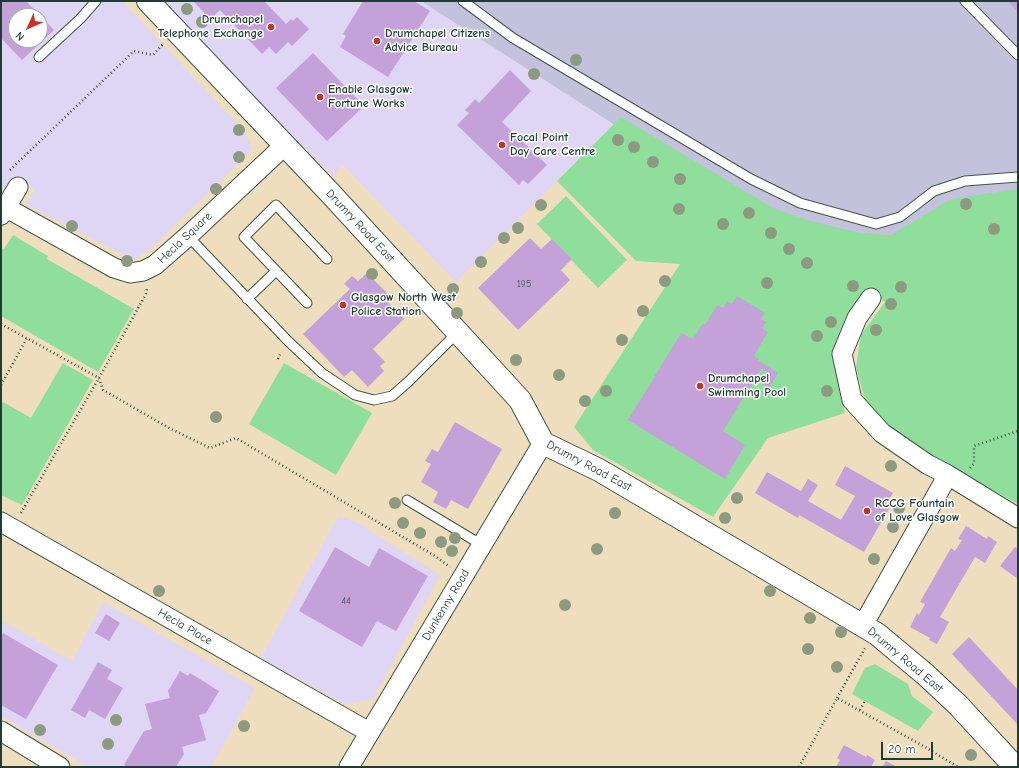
<!DOCTYPE html>
<html>
<head>
<meta charset="utf-8">
<style>
	body { margin:0 }
	#map { position:relative; width:1019px; height:768px; overflow:hidden; background:#efdebd; font-family:"Comic Neue",sans-serif }
	canvas { display:block }
	.frame { position:absolute; inset:0; border:2px solid #1f3d34; pointer-events:none }
	.north { position:absolute; left:8px; top:8px; width:40px; height:40px; box-sizing:border-box; background:#fff; border:1px solid #a5b1ae; border-radius:50%; rotate:225deg; font-size:11px; font-weight:700; line-height:16px; text-align:center; color:#1f3d34 }
	.north::after { content:''; display:block; margin:auto; width:14px; height:18px; background:#c8321e; clip-path:polygon(50% 0,100% 100%,50% 72%,0 100%) }
	.scale { position:absolute; left:881px; top:742px; width:52px; height:18px; box-sizing:border-box; border:2px solid #1f3d34; border-top:0; padding-left:5px; font-size:12px; line-height:14px; white-space:nowrap; color:#1f3d34; -webkit-text-stroke:3px #fff; paint-order:stroke }
</style>
</head>
<body>
<div id="map">
<canvas width="1019" height="768"></canvas>
<div class="frame"></div>
<div class="north">N</div>
<div class="scale">20 m</div>
</div>
<script>
const c = document.querySelector('canvas').getContext('2d');
c.lineJoin = 'round';
function fill(path, color) {
  c.fillStyle = color;
  c.fill(path, 'evenodd');
}
function strokePath(path, color, width, dash) {
  c.strokeStyle = color;
  c.lineWidth = width;
  c.lineCap = dash ? 'butt' : 'round';
  c.setLineDash(dash || []);
  c.stroke(path);
}
function label(font, color, halo, rows, align = 'center') {
  c.font = font + ' "Comic Neue",sans-serif';
  c.lineWidth = 3;
  c.setLineDash([]);
  c.textBaseline = 'middle';
  c.strokeStyle = halo;
  c.fillStyle = color;
  for (const [text, x, y, turn = 0] of rows) {
    c.save();
    c.translate(x, y);
    c.rotate((+turn || 0) * Math.PI / 180);
    c.textAlign = isNaN(turn) ? turn : align;
    if (halo) c.strokeText(text, 0, 0);
    c.fillText(text, 0, 0);
    c.restore();
  }
}
fill(new Path2D(`
	M1,1H122L244,131L252,148L246,156L150,249L134,260L25,204L35,190L13,178L8,182L1,194ZM16,16H40V40H16Z
	M159,1H422L614,124L456,282L343,165L333,176Z
	M338,516L358,523L440,575L373,699L344,704L261,658Z
	M103,602L255,688L211,767H88L1,716V620L72,661Z`), '#dfd5f5');
fill(new Path2D(`
	M421,1H1018V247L884,297Z`), '#c3c1db');
fill(new Path2D(`
	M621,117L773,208L810,221L860,233L891,235L951,199L1018,189V504L949,466L885,426L866,404L856,367L861,335L885,302L866,290L862,295L834,352L839,389L845,413L768,438L713,517L593,450L574,427L680,264L636,261L557,181Z
	M566,196L627,260L598,288L537,224Z
	M13,235L48,256L47,259L134,309L98,372L1,316V248L4,249Z
	M63,363L93,380L22,505L1,495V405L3,402L31,418Z
	M284,363L372,413L336,475L249,424Z
	M875,664L908,684L912,696L933,712L918,731L852,694L865,668Z`), '#90de9b');
fill(new Path2D(`
	M1,1H26L54,30L22,60L1,38ZM16,16H40V40H16Z
	M195,1H264L286,24L291,19L293,21L297,17L309,29L292,46L288,42L276,54L269,47L262,54L220,10L210,19L194,2Z
	M363,1H414L430,11L388,77L340,47L346,36L343,34Z
	M1008,1H1018V12Z
	M313,53L364,106L327,141L276,88Z
	M510,70L531,91L502,122L547,165L528,184L523,180L519,185L457,125L469,113L465,110L472,103L475,99L479,103Z
	M530,238L541,249L552,239L572,259L561,270L570,280L518,330L478,288Z
	M367,273L388,294L384,298L404,319L373,349L385,362L380,366L384,371L368,387L352,370L344,377L303,334L350,289L344,284L352,276L358,281Z
	M737,296L765,313L761,319L766,322L762,328L768,332L754,356L759,359L758,360L778,373L769,388L762,384L769,373L761,369L723,431L745,445L725,479L628,420L681,333L693,339L703,323L705,325L717,305L723,308L727,301L732,304Z
	M455,422L502,449L468,509L451,500L446,509L433,502L438,492L421,482L431,464L425,461L432,449L438,452Z
	M845,466L893,493L886,504L890,507L864,552L799,515L798,518L755,493L767,472L801,491L808,479L818,485L808,501L841,520L855,496L835,485Z
	M966,526L987,539L988,536L997,542L985,563L975,557L940,617L949,622L937,644L929,640L930,638L910,627L917,613L919,615L925,604L920,602L951,548L955,551L962,540L958,539Z
	M335,547L369,567L379,548L428,576L396,631L377,621L362,647L299,611Z
	M1015,547L1018,549V579L1000,566Z
	M106,614L120,623L109,641L95,633Z
	M3,633L58,665L26,719L1,705V637Z
	M969,637L1018,690V725L952,654Z
	M98,662L112,670L107,679L123,688L105,719L89,710L85,718L71,710Z
	M180,671L188,676L190,673L219,691L206,713L199,715L206,740L182,747L184,754L176,767H127L124,765L144,731L152,729L145,704L170,698L168,691Z
	M844,745L866,757L867,755L875,760L871,767H836L840,760L837,758Z
	M886,761L897,767H882Z`), '#c4a1d9');
const service = new Path2D(`
	M463,1L513,38L751,179L800,203L876,224L900,217L934,191L965,181L1018,177
	M965,1L1018,55
	M39,57L80,19L96,1
	M188,236L288,341L322,373L355,395L374,400L392,396L408,382L458,332
	M247,299L276,271
	M307,303L244,237L276,205L327,259
	M407,500L482,545`);
const minor = new Path2D(`
	M5,207L114,268L130,273L143,271L155,265L188,236L285,145
	M1,215L18,187
	M871,298L857,318L842,354L852,400L882,433L927,464L948,475
	M1,522L369,732
	M863,625L948,475L1018,518
	M1,731L60,767
	M349,767L543,443`);
const tertiary = new Path2D(`
	M148,1L331,194L520,400L543,443L599,470L877,634L926,675L958,705L1015,767`);
strokePath(service, '#3e5549', 11);
strokePath(minor, '#3e5549', 21);
strokePath(tertiary, '#3e5549', 24);
strokePath(new Path2D(`
	M10,170L134,51L153,55L163,44
	M1,324L99,378L146,294L147,288
	M278,359L281,352
	M1,385L27,338
	M970,468L974,463V446L1018,431
	M21,513L99,378L103,390L171,429L210,448L236,438L435,556L450,567
	M837,698L865,648
	M860,710L865,701
	M799,767L837,698L925,747L958,767`), '#3e5549', 2.5, [1, 3]);
strokePath(service, '#fff', 9);
strokePath(minor, '#fff', 19);
strokePath(tertiary, '#fff', 22);
c.fillStyle = '#8c9b80';
for (const [x, y] of [
	[187,9],
	[202,22],
	[576,60],
	[534,74],
	[239,130],
	[618,140],
	[634,147],
	[239,157],
	[653,162],
	[680,179],
	[216,189],
	[966,204],
	[541,205],
	[679,209],
	[749,213],
	[723,224],
	[72,226],
	[518,228],
	[994,229],
	[771,233],
	[504,238],
	[789,249],
	[127,261],
	[481,262],
	[807,263],
	[372,274],
	[665,281],
	[767,283],
	[853,286],
	[901,287],
	[453,289],
	[891,304],
	[643,311],
	[457,313],
	[831,322],
	[876,330],
	[817,336],
	[622,340],
	[516,360],
	[559,375],
	[606,391],
	[827,391],
	[585,401],
	[216,417],
	[891,466],
	[737,498],
	[395,503],
	[899,508],
	[615,513],
	[725,518],
	[403,523],
	[893,527],
	[420,533],
	[455,538],
	[441,542],
	[597,549],
	[452,551],
	[874,559],
	[159,591],
	[770,591],
	[565,605],
	[810,618],
	[841,632],
	[808,649],
	[837,667],
	[116,720],
	[244,726],
	[40,730],
	[108,744],
	[971,755]
]) {
  c.beginPath();
  c.arc(x, y, 6, 0, 2 * Math.PI);
  c.fill();
}
for (const [x, y, r, color] of [
	[271,27,4,"#c8321e"],
	[377,41,4,"#c8321e"],
	[320,97,4,"#c8321e"],
	[502,145,4,"#c8321e"],
	[343,305,4,"#c8321e"],
	[700,386,4,"#c8321e"],
	[867,511,4,"#c8321e"]
]) {
  const dot = new Path2D();
  dot.arc(x, y, r, 0, 2 * Math.PI);
  c.fillStyle = color;
  c.fill(dot);
  strokePath(dot, '#fff', 1.5);
}
label('10px', '#48565d', null, [
	["195",524,284],
	["44",346,601]
]);
label('bold 12px', '#1f3d34', '#fff', [
	["Drumchapel",263,20,"right"],
	["Telephone Exchange",263,34,"right"],
	["Drumchapel Citizens",385,34],
	["Advice Bureau",385,48],
	["Enable Glasgow:",328,90],
	["Fortune Works",328,104],
	["Focal Point",510,138],
	["Day Care Centre",510,152],
	["Glasgow North West",351,298],
	["Police Station",351,312],
	["Drumchapel",708,379],
	["Swimming Pool",708,393],
	["RCCG Fountain",875,504],
	["of Love Glasgow",875,518]
], 'left');
label('12px', '#1f3d34', '#fff', [
	["Drumry Road East",360,226,47],
	["Hecla Square",185,238,-43],
	["Drumry Road East",589,466,28],
	["Dunkenny Road",446,605,-59],
	["Hecla Place",185,627,30],
	["Drumry Road East",905,660,40]
]);
</script>
</body>
</html>
